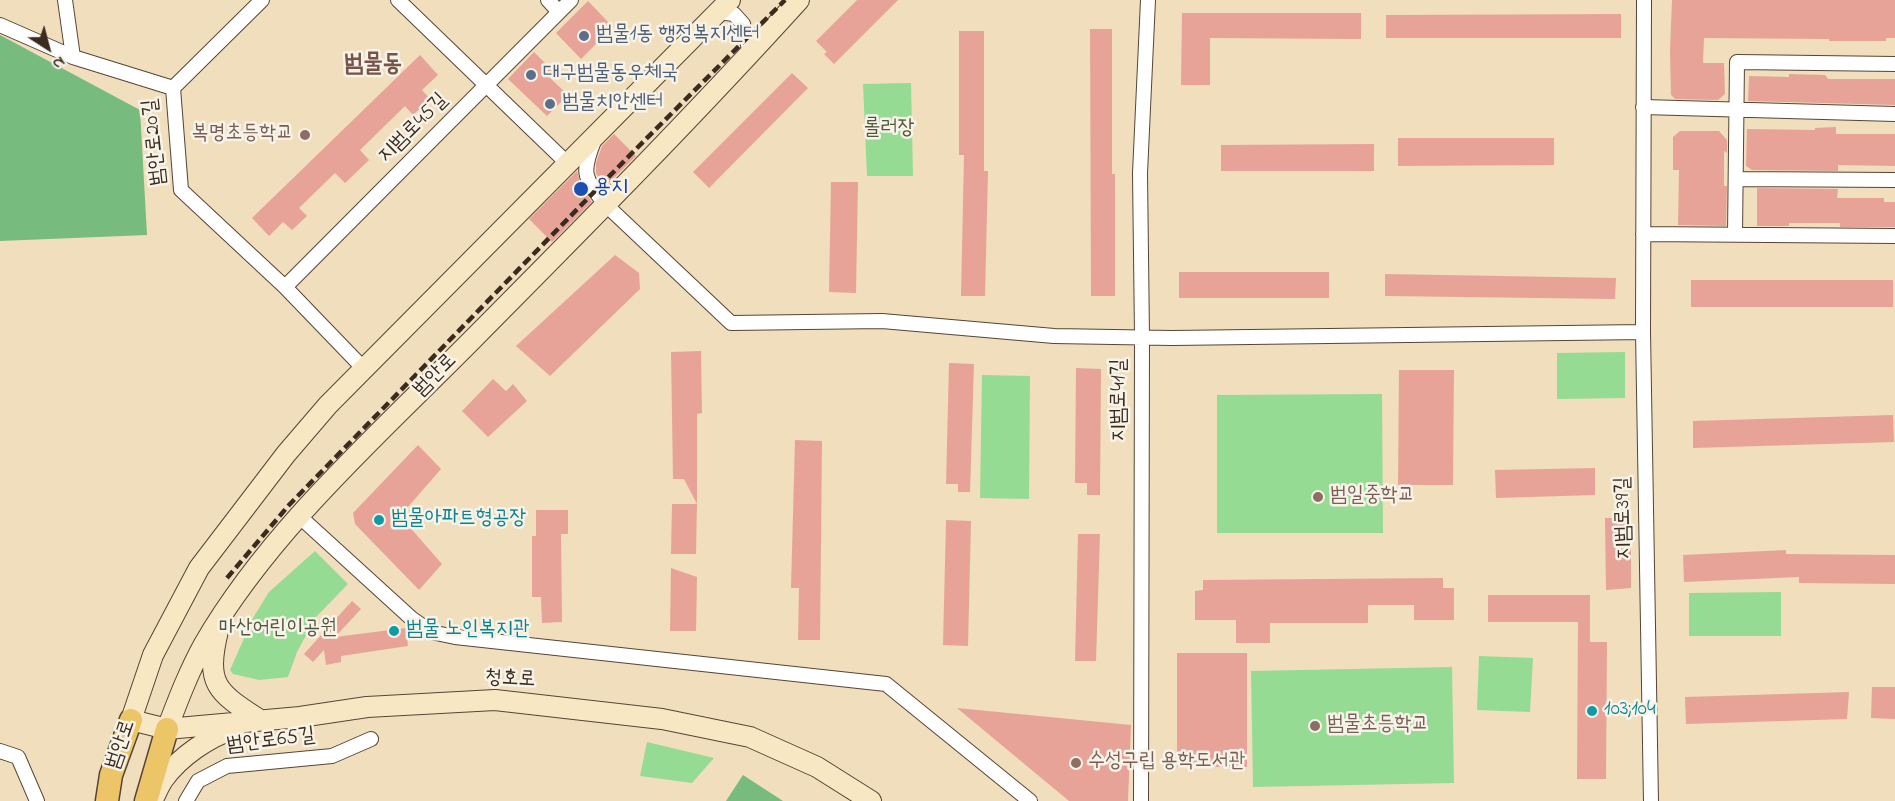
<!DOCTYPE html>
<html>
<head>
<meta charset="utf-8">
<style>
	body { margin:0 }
	#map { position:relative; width:1895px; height:801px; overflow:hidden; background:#f0debd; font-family:"Indie Flower",sans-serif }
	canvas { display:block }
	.north { position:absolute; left:18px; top:18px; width:60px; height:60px; -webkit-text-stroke:4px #f7f3e8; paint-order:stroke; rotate:144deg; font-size:16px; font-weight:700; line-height:24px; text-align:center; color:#3b2a1e }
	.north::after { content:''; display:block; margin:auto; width:21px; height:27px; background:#3b2a1e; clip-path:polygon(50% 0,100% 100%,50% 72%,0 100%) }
</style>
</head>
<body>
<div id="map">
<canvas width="1895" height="801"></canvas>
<div class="north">N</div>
</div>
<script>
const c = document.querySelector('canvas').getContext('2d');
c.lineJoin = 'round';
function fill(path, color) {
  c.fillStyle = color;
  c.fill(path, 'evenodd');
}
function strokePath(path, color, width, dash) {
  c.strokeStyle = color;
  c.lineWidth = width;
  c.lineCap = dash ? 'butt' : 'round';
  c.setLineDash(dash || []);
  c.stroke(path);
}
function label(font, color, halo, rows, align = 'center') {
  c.font = font + ' "Indie Flower","Poor Story",sans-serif';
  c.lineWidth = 5;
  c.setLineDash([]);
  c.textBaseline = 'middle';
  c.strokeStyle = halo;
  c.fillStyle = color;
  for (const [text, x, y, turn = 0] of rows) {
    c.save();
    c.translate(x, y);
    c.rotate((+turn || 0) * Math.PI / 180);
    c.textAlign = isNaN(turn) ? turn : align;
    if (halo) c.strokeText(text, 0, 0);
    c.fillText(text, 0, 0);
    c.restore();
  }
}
fill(new Path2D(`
	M911,83L913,176H867L863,84Z
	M1625,352V398L1557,399V353Z
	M982,375L1030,376L1029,499L980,498Z
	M1382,394L1383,533H1217V395Z
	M315,551L348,584L316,617L297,652L288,677L259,680L233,674L230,670L253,618L269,592Z
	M1781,592V636H1689V593Z
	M1479,656L1533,658L1530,712L1477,710Z
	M1452,667L1454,783L1253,787L1251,671Z
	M647,742L714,758L692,783L640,776Z`), '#95db94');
fill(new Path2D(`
	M0,35L140,110L147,235L0,241Z
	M743,775L783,801H726Z`), '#78bb7e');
fill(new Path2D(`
	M857,0H898L834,64L824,54L827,52L816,41Z
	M1672,0H1895V38H1886V41H1829V39L1704,38L1703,63H1724L1725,94L1718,100L1675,99L1671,95L1670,51Z
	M588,1L613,27L581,59L556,33Z
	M1182,13H1361V39L1210,38V85H1181Z
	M1621,14V38H1386V15Z
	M1090,29H1112V174H1115V296H1091Z
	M959,31H984V171H988L985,296H961L964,155H959Z
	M534,52L554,72L549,77L568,95L547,116L508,79Z
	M420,55L438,75L422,90L430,99L413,115L405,106L360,150L369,160L345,183L335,173L299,208L307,216L292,230L283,222L269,236L252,218Z
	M792,73L808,88L709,188L693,172Z
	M1789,74L1825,75L1828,79H1895V105L1748,101L1749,76L1789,77Z
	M1836,127V134H1895V166L1838,165V171L1752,170L1746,166L1747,129L1815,130V128Z
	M1680,131H1719L1727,140V153L1724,151V186H1727L1726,226L1678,225L1679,170H1673V137Z
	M614,134L636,156L604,188L596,173V163L602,146Z
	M1398,138H1554V165L1398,166Z
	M1374,144V171H1221V145Z
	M577,171L581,185L592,202L552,242L529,219Z
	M831,182H858L856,293L829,292Z
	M1757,188L1838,189L1837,198H1884V202H1895V227H1840V223H1789V226H1757Z
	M615,255L639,273L640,289L550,376L516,346Z
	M1179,272H1329V298H1179Z
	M1385,274L1616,278L1615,299L1385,296Z
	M1691,280H1893V307H1691Z
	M701,351L702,413L697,414V504L684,479H673L671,352Z
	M949,363L974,364L970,492H958V484H946Z
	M1076,368L1101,369L1100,495H1087V483H1075Z
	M1399,370H1454L1453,485H1398Z
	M493,379L506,391L513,384L527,401L488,437L462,411Z
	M1893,415L1894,442L1693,448V421Z
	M795,440L822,441L820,640H798L799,588H791Z
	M418,445L441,469L400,516L442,564L419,590L355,524L353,513Z
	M1595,468V495L1496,498L1495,470Z
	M672,504H697L696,554H671Z
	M536,510H568V534H561L562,622L542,623L541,597H532V536H536Z
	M1631,517V588L1606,590L1605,518Z
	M946,520L971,521L968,646L943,645Z
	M1078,534H1100L1096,661H1075Z
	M1786,550V554L1895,555V584L1799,583V577L1684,582L1683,555Z
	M671,568L697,577L696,631H670Z
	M1443,578V588H1454V620H1414V605H1368V623H1270V643H1236V620H1195V591L1203,590V580Z
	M1488,595H1590V642H1607L1606,779H1577L1578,622H1488Z
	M352,601L361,609L335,637L406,628L408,646L341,656V662L326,665L324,650L313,662L304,654Z
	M1177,653H1247V767H1177Z
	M1872,687H1895V719L1871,718Z
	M1849,692L1847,719L1686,724L1685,697Z
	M957,708L1131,725L1128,801H1069Z`), '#e7a398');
const minor = new Path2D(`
	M65,0L73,57
	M398,0L567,163
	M548,0L559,12
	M1644,0L1643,332L1651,801
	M718,12L734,14L743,24L750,53
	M0,25L73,57L173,88
	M173,88L181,190L285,287L364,369
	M173,88L262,0
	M1643,107L1895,114
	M594,141C581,174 584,177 605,204L731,323L882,321L1054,336L1172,338L1643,332
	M1736,179L1895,180
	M1643,234L1895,236
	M1735,234L1737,62L1895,64
	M285,287L571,0
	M299,516L411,618L431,632L455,637L886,684L1030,801
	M0,751L18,757L37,801
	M186,801L198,781L227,766L332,756L371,739
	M1141,801L1142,337L1140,173L1148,0`);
const secondary = new Path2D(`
	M730,0L328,405L286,454L199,568L153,655L131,720L167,729L300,717L367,707L495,700L662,719L750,737L817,767L871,801
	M218,631C205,685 217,692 260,720
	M167,729C178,700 189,671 204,644C270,530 379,434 471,341C582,229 693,117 799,0
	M152,801C156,794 159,786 163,780C180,756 209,737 236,728`);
const trunk = new Path2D(`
	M107,801L111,775L131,720
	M146,801L167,729`);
strokePath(minor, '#564536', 16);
strokePath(secondary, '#564536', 22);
strokePath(trunk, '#564536', 25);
strokePath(minor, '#fff', 14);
strokePath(secondary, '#f7e8c3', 20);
strokePath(trunk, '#ecc569', 22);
strokePath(new Path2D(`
	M227,578L289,505L632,153L785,0`), '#3b2a1e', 4.5, [9, 4.5]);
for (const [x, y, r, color] of [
	[584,36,6,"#5c6f8a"],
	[531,75,6,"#5c6f8a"],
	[550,104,6,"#5c6f8a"],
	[305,135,6,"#8d6e63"],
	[581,189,8,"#1a4fb4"],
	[1318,497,6,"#8d6e63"],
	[379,520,6,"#0f9aa8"],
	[394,631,6,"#0f9aa8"],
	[1592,711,6,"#0f9aa8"],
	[1315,726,6,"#8d6e63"],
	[1076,763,6,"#8d6e63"]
]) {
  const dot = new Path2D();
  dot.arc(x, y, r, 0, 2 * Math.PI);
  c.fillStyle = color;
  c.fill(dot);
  strokePath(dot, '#f7f3e8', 2);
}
label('21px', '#4e5e75', '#f7f3e8', [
	["범물1동 행정복지센터",596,36],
	["대구범물동우체국",543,75],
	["범물치안센터",562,104]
], 'left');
label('21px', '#3b2a1e', '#f7f3e8', [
	["지범로45길",414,129,-45],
	["범안로20길",156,142,-96],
	["범안로",436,376,-45],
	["지범로41길",1121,400,-90],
	["지범로39길",1625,518,-91],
	["청호로",510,680,3],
	["범안로65길",271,742,-7],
	["범안로",122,745,-71]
]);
label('21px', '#52563c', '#f7f3e8', [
	["롤러장",889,130],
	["마산어린이공원",278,630]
]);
label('21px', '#785e54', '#f7f3e8', [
	["복명초등학교",293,135,"right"],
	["범일중학교",1330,497],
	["범물초등학교",1327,726],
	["수성구립 용학도서관",1088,763]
], 'left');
label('21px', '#164399', '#f7f3e8', [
	["용지",594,189]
], 'left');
label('21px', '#0d838f', '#f7f3e8', [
	["범물아파트형공장",391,520],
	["범물 노인복지관",406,631],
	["103;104",1604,711]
], 'left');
label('bold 24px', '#775449', '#f7f3e8', [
	["범물동",373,66]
]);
</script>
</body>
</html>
